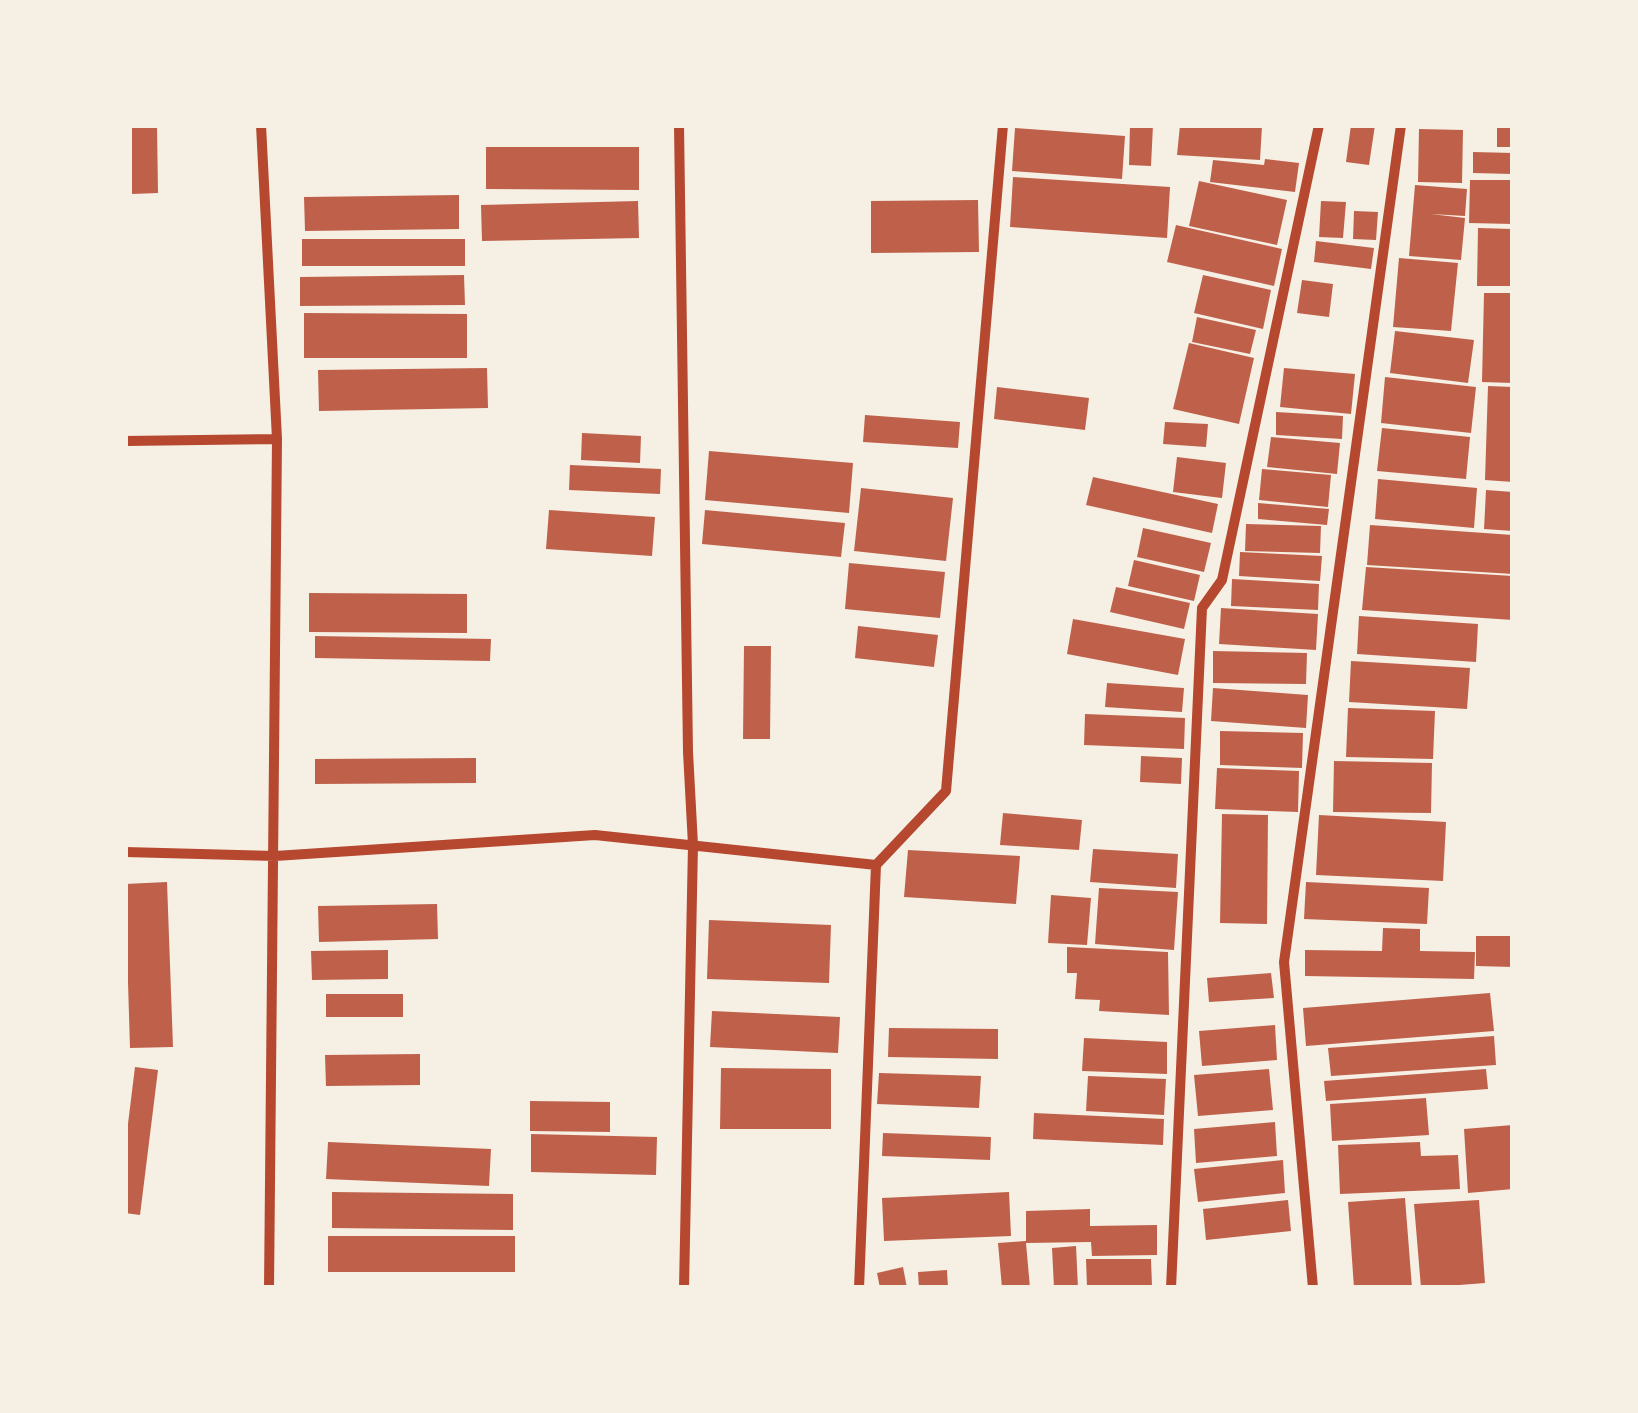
<!DOCTYPE html>
<html>
<head>
<meta charset="utf-8">
<style>
	body { margin:0 }
	#map { position:relative; width:1638px; height:1413px; overflow:hidden; background:#f6efe4; font-family:"Alegreya Sans",sans-serif }
	canvas { display:block }
	.frame { position:absolute; inset:0; border:128px solid #f6efe4; pointer-events:none }
</style>
</head>
<body>
<div id="map">
<canvas width="1638" height="1413"></canvas>
<div class="frame"></div>
</div>
<script>
const c = document.querySelector('canvas').getContext('2d');
c.lineJoin = 'round';
function fill(path, color) {
  c.fillStyle = color;
  c.fill(path, 'evenodd');
}
function strokePath(path, color, width, dash) {
  c.strokeStyle = color;
  c.lineWidth = width;
  c.lineCap = dash ? 'butt' : 'round';
  c.setLineDash(dash || []);
  c.stroke(path);
}
fill(new Path2D(`
	M132,125H157L158,193L132,194Z
	M1130,125H1153L1151,166L1129,165Z
	M1180,125L1262,126L1260,160L1177,155Z
	M1351,125H1375L1369,165L1346,162Z
	M1497,125H1513V147H1497Z
	M1015,128L1125,136L1122,179L1012,171Z
	M1419,129L1463,130L1462,183L1418,182Z
	M486,147H639V190L486,189Z
	M1473,152L1513,153V174L1473,173Z
	M1265,159L1299,163L1295,192L1210,182L1213,160L1264,165Z
	M1013,177L1170,187L1167,238L1010,227Z
	M1470,180H1513V224L1469,223Z
	M1199,181L1287,200L1277,245L1189,226Z
	M1415,185L1467,189L1465,216L1431,214L1465,218L1461,260L1409,256Z
	M459,195V229L305,231L304,197Z
	M978,200L979,252L871,253V201Z
	M638,201L639,238L482,241L481,205Z
	M1321,201L1346,202L1343,238L1319,237Z
	M1354,211L1378,212L1376,240L1353,239Z
	M1176,225L1282,249L1274,286L1167,262Z
	M1478,228L1513,229V286H1477Z
	M302,239H465V266H302Z
	M1316,241L1374,248L1371,269L1314,262Z
	M1399,258L1458,263L1451,331L1393,327Z
	M464,275L465,305L300,306V277Z
	M1203,275L1271,290L1263,329L1194,313Z
	M1302,280L1333,284L1329,317L1297,313Z
	M1484,293H1513V383L1482,382Z
	M304,313L467,314V358H304Z
	M1197,317L1256,330L1250,354L1192,342Z
	M1395,331L1474,340L1468,383L1390,373Z
	M1189,343L1254,358L1239,424L1173,409Z
	M487,368L488,408L319,411L318,370Z
	M1284,368L1355,374L1351,414L1280,407Z
	M1385,377L1476,387L1471,433L1381,423Z
	M1488,386L1513,387V482L1485,480Z
	M997,387L1089,398L1085,430L994,419Z
	M1276,412L1343,416L1342,439L1276,435Z
	M865,415L960,422L958,448L863,442Z
	M1165,422L1208,424L1206,447L1163,444Z
	M1382,428L1470,437L1466,479L1377,471Z
	M582,433L641,436L640,463L581,460Z
	M1271,437L1340,443L1337,474L1267,467Z
	M709,451L853,463L849,513L705,500Z
	M1177,457L1226,463L1222,498L1173,492Z
	M570,465L661,469L660,494L569,490Z
	M1262,469L1331,475L1328,507L1259,500Z
	M1093,477L1218,504L1212,533L1086,505Z
	M1378,479L1477,488L1474,528L1375,519Z
	M861,488L953,498L946,561L854,551Z
	M1486,490L1513,492V531L1484,529Z
	M1258,503L1329,509L1327,525L1258,519Z
	M549,510L655,517L652,556L546,549Z
	M705,510L845,523L841,557L702,544Z
	M1246,524L1321,526L1320,553L1245,551Z
	M1370,525L1513,535V574L1367,565Z
	M1143,528L1211,543L1204,572L1137,557Z
	M1240,552L1322,556L1320,581L1239,576Z
	M1134,560L1200,575L1194,601L1128,586Z
	M849,563L945,572L940,618L845,609Z
	M1366,567L1513,576V620L1362,610Z
	M1232,579L1319,584L1318,610L1231,606Z
	M1116,587L1190,603L1184,629L1110,612Z
	M309,593L467,594V633L309,632Z
	M1221,608L1318,614L1316,650L1219,644Z
	M1359,616L1478,624L1476,662L1357,654Z
	M1073,619L1185,639L1178,675L1067,654Z
	M858,626L938,635L934,667L855,658Z
	M315,636L491,639L490,661L315,658Z
	M744,646H771L770,739H743Z
	M1213,651L1307,653L1306,684L1213,683Z
	M1351,661L1470,668L1467,709L1349,702Z
	M1107,683L1184,688L1182,712L1105,707Z
	M1213,688L1308,695L1306,728L1211,721Z
	M1348,708L1435,711L1433,759L1346,757Z
	M1085,714L1185,718L1184,749L1084,745Z
	M1220,731L1303,733L1302,768L1220,765Z
	M1141,756L1182,758L1181,784L1140,782Z
	M476,758V783L315,784V759Z
	M1334,761L1432,763L1431,813L1333,812Z
	M1217,768L1299,771L1298,812L1215,809Z
	M1003,813L1082,820L1079,850L1000,845Z
	M1222,814L1268,815L1267,924L1220,923Z
	M1319,815L1446,822L1443,881L1316,875Z
	M1093,849L1178,854L1176,888L1090,882Z
	M908,850L1020,856L1016,904L904,897Z
	M167,882L173,1047L130,1048L125,884Z
	M1306,882L1429,888L1427,924L1304,919Z
	M1099,888L1178,892L1174,950L1095,944Z
	M1051,895L1091,898L1087,945L1048,943Z
	M437,904L438,939L319,942L318,906Z
	M709,920L831,925L829,983L707,979Z
	M1383,928L1420,929V951L1475,952L1474,979L1305,976V950L1382,951Z
	M1476,936H1513V967L1476,966Z
	M1067,947L1168,952L1169,1015L1099,1011L1100,1000L1075,999L1077,973H1067Z
	M388,950V979L312,980L311,951Z
	M1271,973L1274,998L1209,1002L1207,978Z
	M1490,993L1494,1031L1306,1046L1303,1008Z
	M326,994H403V1017H326Z
	M712,1011L840,1017L838,1053L710,1047Z
	M1275,1025L1277,1060L1202,1066L1199,1031Z
	M889,1028L998,1029V1059L888,1057Z
	M1494,1036L1496,1065L1331,1076L1328,1048Z
	M1084,1038L1167,1042V1074L1082,1071Z
	M420,1054V1085L326,1086L325,1055Z
	M135,1067L158,1070L140,1215L125,1213V1148Z
	M721,1068L831,1069V1129H720Z
	M1269,1069L1273,1110L1198,1116L1194,1075Z
	M1486,1069L1488,1089L1326,1101L1324,1081Z
	M879,1073L981,1076L979,1108L877,1104Z
	M1088,1076L1166,1079L1164,1115L1086,1111Z
	M1426,1098L1429,1135L1332,1141L1330,1104Z
	M530,1101L610,1102V1132L530,1131Z
	M1034,1113L1164,1119L1163,1145L1033,1139Z
	M1275,1122L1277,1156L1196,1163L1194,1129Z
	M1513,1125V1189L1468,1193L1464,1129Z
	M883,1133L991,1137L990,1160L882,1156Z
	M531,1134L657,1137L656,1175L531,1172Z
	M328,1142L491,1149L489,1186L326,1179Z
	M1420,1142L1421,1156L1458,1155L1460,1189L1340,1194L1338,1145Z
	M1283,1160L1285,1193L1198,1202L1194,1169Z
	M332,1192L513,1194V1230L332,1228Z
	M1009,1192L1011,1236L884,1241L882,1198Z
	M1405,1198L1412,1288H1354L1348,1202Z
	M1288,1200L1291,1231L1206,1240L1203,1209Z
	M1479,1200L1485,1283L1421,1288L1414,1204Z
	M1090,1209V1226L1157,1225V1255L1092,1256L1091,1242L1026,1243L1030,1288H1002L998,1243L1026,1241V1211Z
	M328,1236H515V1272H328Z
	M1076,1246L1078,1288H1054L1052,1248Z
	M1086,1259H1151L1152,1286L1087,1287Z
	M903,1267L907,1288H880L877,1273Z
	M947,1270L948,1288H919L918,1272Z`), '#bf614a');
strokePath(new Path2D(`
	M261,125L277,439L269,1288
	M679,125L688,752L693,845L684,1288
	M125,441L277,439
	M125,852L275,856L595,835L876,865L859,1288
	M876,865L946,791L1003,125
	M1171,1288L1202,608L1222,580L1319,125
	M1313,1288L1284,962L1401,125`), '#b5482f', 10);
</script>
</body>
</html>
